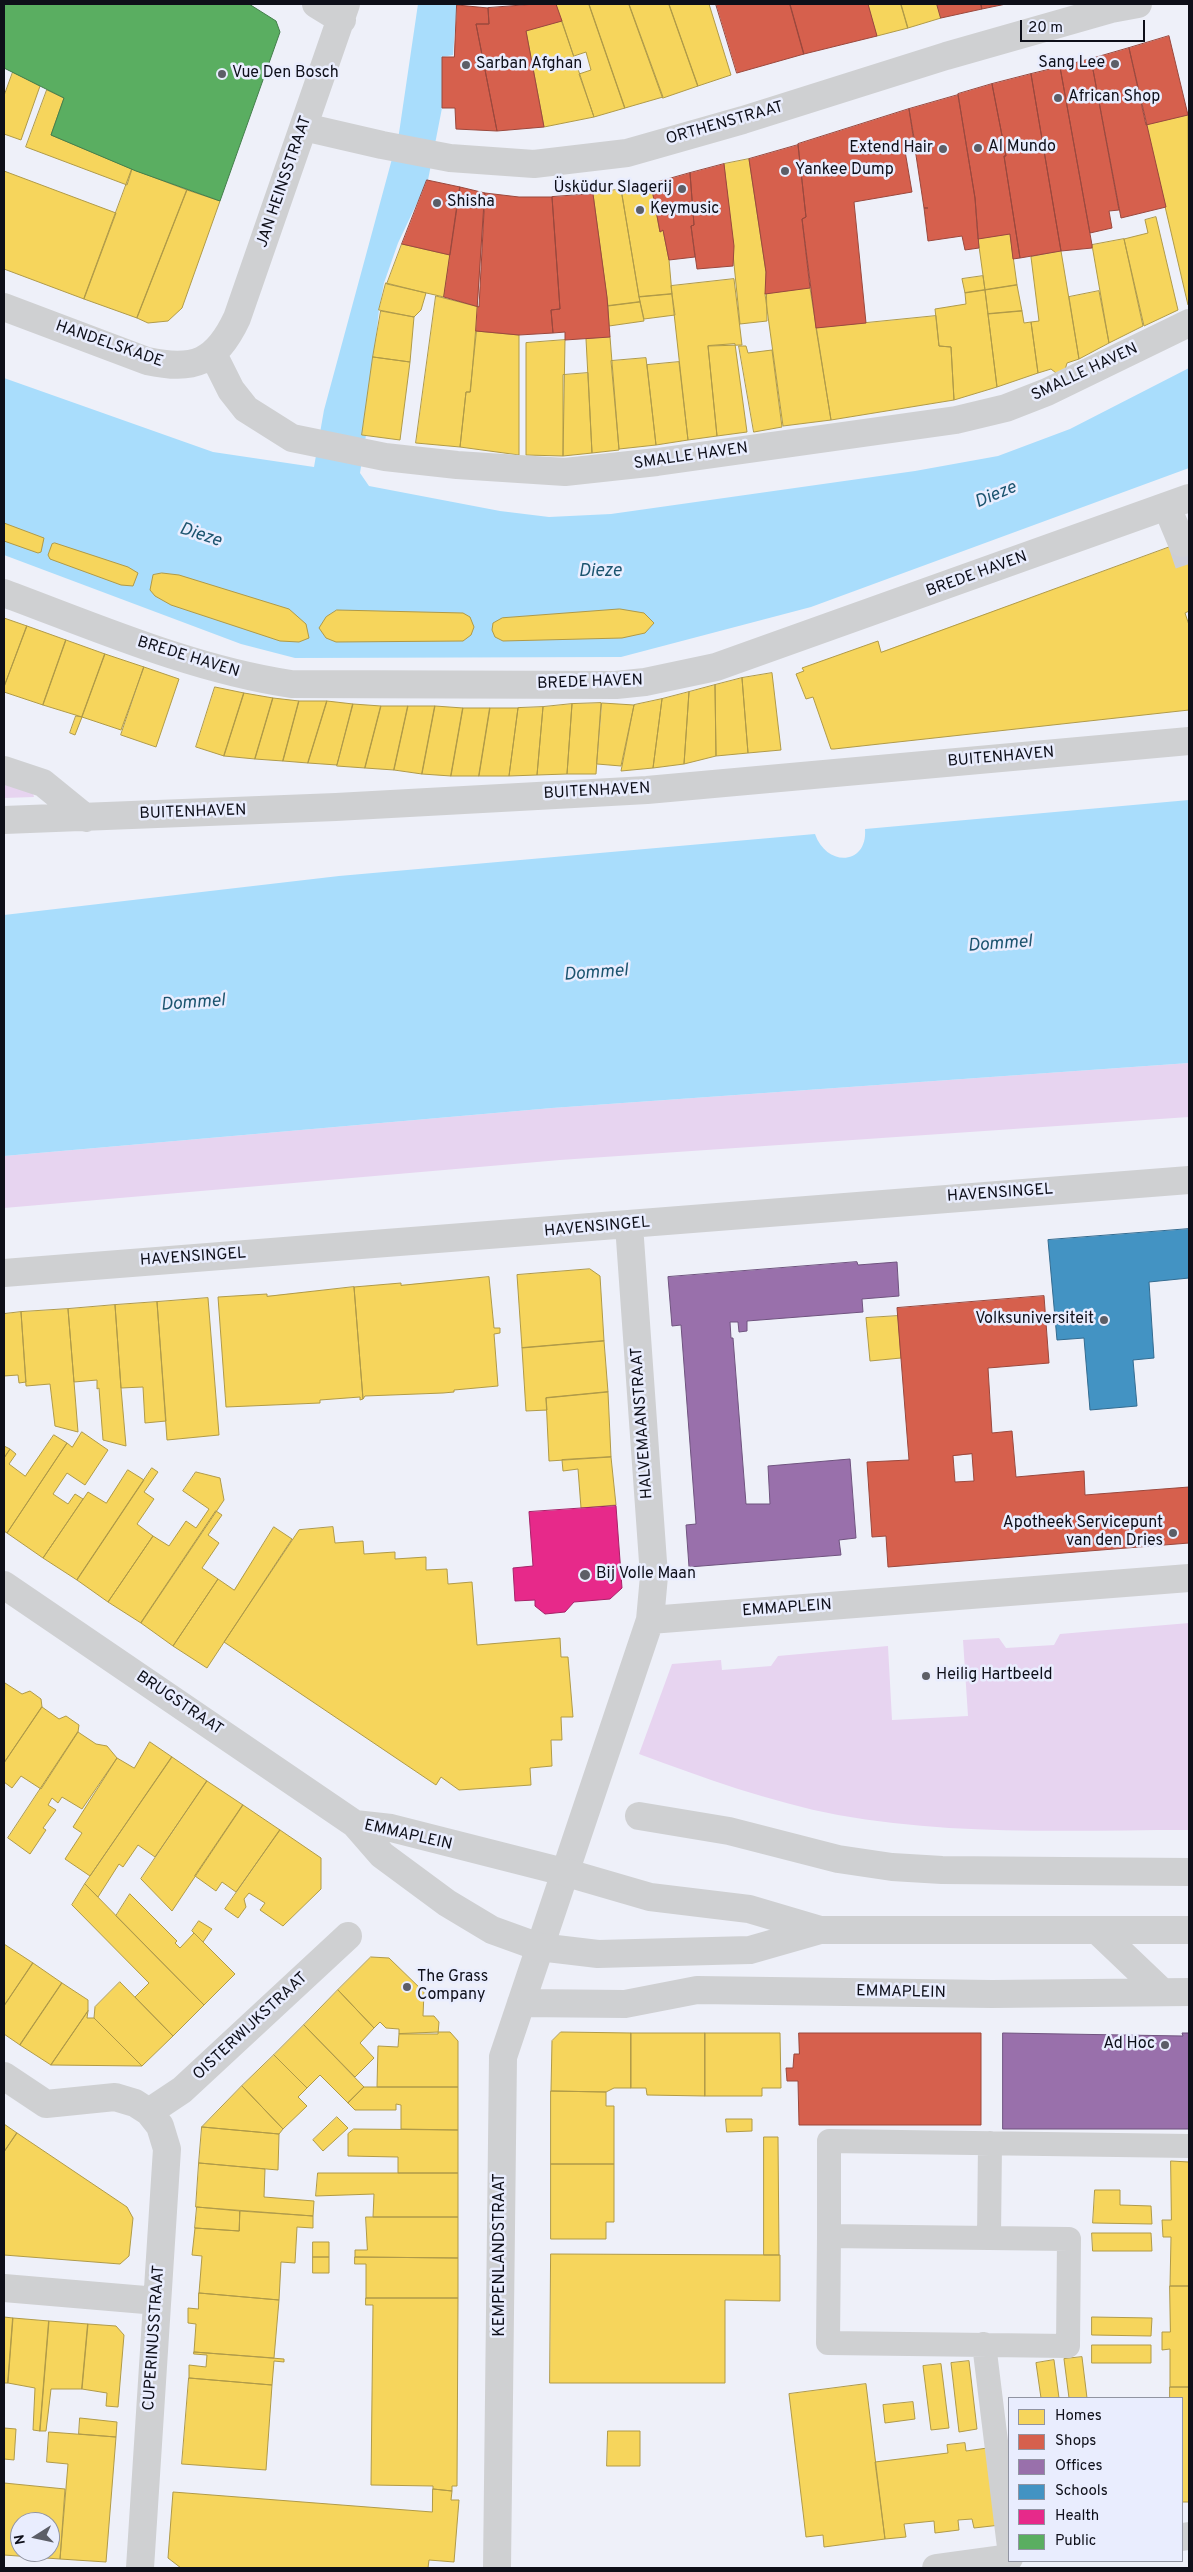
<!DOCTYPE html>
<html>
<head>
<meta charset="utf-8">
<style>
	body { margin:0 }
	#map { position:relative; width:1193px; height:2572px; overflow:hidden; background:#eef0f9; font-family:Overpass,sans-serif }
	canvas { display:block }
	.frame { position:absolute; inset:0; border:5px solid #0e0f19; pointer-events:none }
	.legend { position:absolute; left:1008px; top:2397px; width:175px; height:165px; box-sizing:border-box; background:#e9edfe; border:1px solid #9194a2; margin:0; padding:6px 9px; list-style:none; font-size:15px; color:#0e0f19 }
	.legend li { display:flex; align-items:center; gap:10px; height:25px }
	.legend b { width:25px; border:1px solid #9194a2 }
	.north { position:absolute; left:10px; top:2512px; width:50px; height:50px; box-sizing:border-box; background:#e9edfe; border:1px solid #9194a2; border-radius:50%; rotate:260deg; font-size:14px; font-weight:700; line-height:20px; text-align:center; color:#0e0f19 }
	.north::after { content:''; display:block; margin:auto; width:18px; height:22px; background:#5c5e67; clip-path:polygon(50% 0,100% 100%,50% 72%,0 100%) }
	.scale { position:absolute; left:1020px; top:20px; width:125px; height:22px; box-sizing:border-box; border:2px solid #0e0f19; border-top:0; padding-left:6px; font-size:15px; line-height:18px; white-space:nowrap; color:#0e0f19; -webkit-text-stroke:4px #e9edfe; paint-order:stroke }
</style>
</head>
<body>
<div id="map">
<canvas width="1193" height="2572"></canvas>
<div class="frame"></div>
<ul class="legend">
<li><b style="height:14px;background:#f6d55c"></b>Homes</li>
<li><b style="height:14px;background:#d6604d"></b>Shops</li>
<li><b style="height:14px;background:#9970ab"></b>Offices</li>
<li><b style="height:14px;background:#4393c3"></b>Schools</li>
<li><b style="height:14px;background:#e7298a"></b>Health</li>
<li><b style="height:14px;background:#5aae61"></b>Public</li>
</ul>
<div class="north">N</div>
<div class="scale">20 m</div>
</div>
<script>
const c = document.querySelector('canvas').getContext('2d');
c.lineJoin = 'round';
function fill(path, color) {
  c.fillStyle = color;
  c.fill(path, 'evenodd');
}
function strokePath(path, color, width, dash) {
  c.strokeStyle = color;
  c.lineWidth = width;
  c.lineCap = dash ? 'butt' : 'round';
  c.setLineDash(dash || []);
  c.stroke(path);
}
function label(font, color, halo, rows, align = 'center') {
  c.font = font + ' Overpass,sans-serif';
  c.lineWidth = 5;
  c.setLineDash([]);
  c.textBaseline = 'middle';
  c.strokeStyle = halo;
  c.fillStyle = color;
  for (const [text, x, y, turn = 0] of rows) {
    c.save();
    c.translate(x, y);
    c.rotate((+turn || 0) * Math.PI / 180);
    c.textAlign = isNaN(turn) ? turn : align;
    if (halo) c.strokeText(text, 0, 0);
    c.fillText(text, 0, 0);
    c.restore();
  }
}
fill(new Path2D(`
	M4,781L32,790L34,797L4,798Z
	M1189,1063V1117L560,1160L4,1208V1156L552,1108Z
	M1189,1623V1830C1073,1830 953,1836 838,1815C770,1802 704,1778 639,1754L672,1664L721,1660L722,1670L771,1666L778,1656L888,1646L892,1720L968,1716L963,1640L999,1638L1006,1648L1054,1645L1060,1634Z`), '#e7d4f0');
fill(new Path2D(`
	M418,4H457L453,55L442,57V108L428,180L398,243L384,283L379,310L366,435L360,473L369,486L500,511L549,517L611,514L915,471L998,456L1070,429L1189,368V468L811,607L621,657L295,658L241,644L4,555V378L213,452L314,467L324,410L399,133Z
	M1189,800V1063L552,1108L4,1156V915L339,876L815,834C827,868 868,865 865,829Z`), '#a9ddfc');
const homes = new Path2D(`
	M556,4H589L625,108L594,117L579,74L591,70L586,52L574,56Z
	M589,4H629L663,97L625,108Z
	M629,4H669L698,86L663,98Z
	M669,4H709L731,75L698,86Z
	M868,4H901L908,28L877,36Z
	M901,4H937L941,18L908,28Z
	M562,21L594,117L544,127L526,31Z
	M13,72L40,86L21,140L4,134V96Z
	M47,90L64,98L51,135L132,169L127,185L26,147Z
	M1188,115L1189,304L1188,305L1146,125Z
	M749,159L766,272L767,321L740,324L724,164Z
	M132,169L187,190L137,318L84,299Z
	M4,171L116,213L84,299L4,269Z
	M651,184L660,232L663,230L669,260L672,294L639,297L621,189Z
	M621,189L640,302L608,306L593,194Z
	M187,190L220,201L182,308L168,321L148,323L137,318Z
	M1156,217L1178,310L1144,326L1124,239L1148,233L1145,220Z
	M1010,234L1017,285L985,290L978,239Z
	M1124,239L1143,326L1109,343L1092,245Z
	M402,244L450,255L444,297L387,284Z
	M1061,251L1079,359L1067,363L1065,370L1056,373L1051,369L1038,373L1031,322L1039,321L1031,257Z
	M983,276L985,290L965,293L962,279Z
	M734,279L742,345L708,346L717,436L688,440L671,286Z
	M386,283L426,293L421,310L414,317L379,310Z
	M1017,285L1022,311L988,314L985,290Z
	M810,288L831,420L783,426L765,294Z
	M985,290L997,387L954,400L951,347L939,346L935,309L966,304L965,293Z
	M1099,291L1109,343L1079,359L1069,297Z
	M672,294L675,315L644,319L639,297Z
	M436,296L479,307L470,392H466L460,447L416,443Z
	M640,302L644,321L609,326L608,306Z
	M381,311L414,317L410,362L373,357Z
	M1022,311L1024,323L1031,322L1038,373L997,387L988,314Z
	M936,316L939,346L951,347L954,400L831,420L816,328Z
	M476,331L519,335V455L460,447L466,392H470Z
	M610,337L619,450L592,453L586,339Z
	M565,340L563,456L526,455V343Z
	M735,344L747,432L717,436L708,346Z
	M739,346H746L748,353L772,350L782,427L754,432Z
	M373,357L410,362L400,440L362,435Z
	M646,358L656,445L619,449L611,361Z
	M679,362L688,440L656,445L647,365Z
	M588,373L592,453L563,456V375Z
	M4,523L44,538L41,552L38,553L4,541Z
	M1189,540V611L1185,613L1189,625V710L834,749H831L813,697L806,699L796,674L804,671L802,668L878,641L881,652Z
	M55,543L128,567L138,573L133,586L121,585L50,559L48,555L52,544Z
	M162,573L179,575L289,609L306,624L309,638L299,642L280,641L171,605L155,596L150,590L153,575Z
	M620,609L644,613L654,623L645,633L622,638L503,641L495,637L492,630L493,623L502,618Z
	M337,610L463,613L470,617L474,627L471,635L463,641L336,642L326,638L319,628L326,617Z
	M4,618L27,626L4,687Z
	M27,626L66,640L43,705L4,692V687Z
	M66,640L105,654L82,717L43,705Z
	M105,654L144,667L121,730L82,717Z
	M144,667L179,679L156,747L121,735Z
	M772,673L781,750L748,753L742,678Z
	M742,678L748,753L716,756L715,685Z
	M715,685L716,756L684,764L689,692Z
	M215,687L244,693L224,756L196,747Z
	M689,692L684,764L653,768L662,699Z
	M244,693L273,698L255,759L224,756Z
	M273,698L299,701L283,761L255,759Z
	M662,699L653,768L621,771L634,705Z
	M299,701H327L308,763L283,761Z
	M327,701L353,704L337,765L308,763Z
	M601,703L596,774H567L572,704Z
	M602,703L634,705L621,766L597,764Z
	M353,704L381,706L365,768L337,766Z
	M572,704L567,774L537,775L543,707Z
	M381,706H408L394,770L365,768Z
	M408,706H435L422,774L394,770Z
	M435,706L463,708L451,776L422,774Z
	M543,707L537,775L509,776L518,708Z
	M463,708H490L479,776H451Z
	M490,708H518L509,776H479Z
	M76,716L82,717L75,735L70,733Z
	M590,1269L600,1276L604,1341L522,1348L517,1275Z
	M489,1277L494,1328H500V1333L494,1334L498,1386L454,1390V1392L443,1393L365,1396L363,1399L354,1287L401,1283V1285Z
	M354,1287L363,1399L360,1400V1397L320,1400V1403L226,1407L218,1297L267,1294V1296Z
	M208,1298L219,1435L167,1440L157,1302Z
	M157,1302L166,1421L145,1423L143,1387L121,1388L115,1305Z
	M115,1305L121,1388L126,1446L103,1440L99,1388L97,1389V1380L74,1382L68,1309Z
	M68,1309L74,1382L78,1432L55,1426L50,1384L26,1386L21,1312Z
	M21,1312L26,1382L19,1383L18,1375L4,1376V1314Z
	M898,1316L901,1358L870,1361L866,1318Z
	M604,1341L608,1392L546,1398L547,1410L526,1411L522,1348Z
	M608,1392L611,1457L549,1461L546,1398Z
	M82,1432L108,1450L85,1485L67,1473L53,1494L68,1504L75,1494L83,1499L43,1558L7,1533L67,1443L72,1447Z
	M54,1435L67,1443L7,1533L4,1531V1458L10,1449L16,1454L9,1464L25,1476Z
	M4,1446L10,1449L4,1458Z
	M611,1457L616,1505L581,1508L578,1469L563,1471L562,1460Z
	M152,1468L158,1472L144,1492L154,1499L137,1524L153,1536L108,1602L77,1580Z
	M128,1470L144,1480L77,1580L43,1558L88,1492L106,1503Z
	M196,1472L220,1478L224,1500L141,1623L108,1602L153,1536L169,1546L186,1521L196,1528L209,1509L183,1491Z
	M216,1511L222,1515L208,1535L219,1543L202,1568L218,1579L173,1646L141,1623Z
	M274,1527L292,1539L207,1668L173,1646L218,1579L234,1590Z
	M333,1527L335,1543L363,1541L364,1554L395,1552V1559L426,1557V1570L447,1569L448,1584L472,1582L477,1645L560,1638L561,1657H568L573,1717H561L562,1740H551L552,1766L530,1768L531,1785L459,1790L441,1777L436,1785L224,1642L299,1530Z
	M5,1683L22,1694L30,1691L41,1699L42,1707L4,1763Z
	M42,1707L59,1719L66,1716L79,1725L78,1732L41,1789L21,1776L12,1788L4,1782V1763Z
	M78,1732L96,1744L107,1746L117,1758L82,1809L62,1797L58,1803L52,1798L48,1805L56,1810L43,1828L46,1830L30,1854L8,1838Z
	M150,1742L172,1757L90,1876L65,1859L82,1833L73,1827L117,1758L134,1768Z
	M172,1757L207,1781L155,1857L138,1845L123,1867L119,1864L98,1897L85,1884Z
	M207,1781L243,1805L172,1911L141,1879Z
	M243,1805L280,1830L236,1892L222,1882L216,1891L195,1876Z
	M280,1830L321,1858V1889L283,1926L260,1910L265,1903L249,1893L244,1899L246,1907L238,1918L225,1909Z
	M85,1884L204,2005L173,2036L135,1997L149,1983L72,1905Z
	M130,1894L177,1941L175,1943L180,1948L194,1933L235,1974L204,2005L116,1916Z
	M199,1921L212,1929L203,1942L192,1931Z
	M4,1944L33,1963L4,2006Z
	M371,1957L389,1958L424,1992L423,2016H434L439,2022L438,2034H399V2029L386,2028L380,2022L374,2028L338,1990Z
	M33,1963L62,1983L20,2045L4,2034V2006Z
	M120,1982L173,2036L142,2066L94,2018L95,2007Z
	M62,1983L88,2000V2011L51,2065L20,2045Z
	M338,1990L374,2028L360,2043L374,2058L355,2077L304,2025Z
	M88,2011L87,2018H94L142,2066L51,2065Z
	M304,2025L364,2087L348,2103L320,2075L307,2088L274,2055Z
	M439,2032H450L458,2041V2087H377L378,2046L398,2047L399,2034Z
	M561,2032L631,2033V2088H614L606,2092L551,2091L552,2041Z
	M631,2033H705V2096L647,2095L646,2088H631Z
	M705,2033H780L781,2088H762V2096H705Z
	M274,2055L307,2088L298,2097L307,2106L283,2129L242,2086Z
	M242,2086L283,2129L279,2134L202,2127Z
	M364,2087H458V2130L401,2129V2105L396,2104V2110H355L348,2103Z
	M551,2091L606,2092V2106H614V2164H551Z
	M337,2117L348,2128L323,2151L313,2140Z
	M726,2119H752V2131L727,2132Z
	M4,2124L17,2133L4,2152Z
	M202,2127L279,2134L278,2170L199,2163Z
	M354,2129L458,2130V2173H398V2157L348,2156V2134Z
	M17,2133L127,2207L133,2218L129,2256L120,2264L4,2255V2152Z
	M764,2137H778L779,2255H764Z
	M1171,2161L1189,2162V2286H1170L1171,2237H1163L1162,2220H1171Z
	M199,2163L265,2169L264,2197L314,2201L313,2216L196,2207Z
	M551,2164H614V2222H606V2239H551Z
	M318,2173H458V2217H373L374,2194L316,2196Z
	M1095,2190H1120V2205L1151,2206L1152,2224L1093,2223Z
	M197,2207L240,2211L239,2231L195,2228Z
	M240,2211L313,2216V2228L297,2227L295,2263L281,2262L279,2300L199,2293L202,2256L192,2255L195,2228L239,2231Z
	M366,2217H458V2258L355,2257V2250H367Z
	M1092,2233H1151L1152,2251H1093Z
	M313,2242H329V2257H313Z
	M551,2254L780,2255V2301L725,2300V2383H550Z
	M313,2257H329V2273H313Z
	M355,2257L458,2258V2298H366V2264H355Z
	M1170,2286H1189V2387H1170V2349L1162,2350V2332H1170Z
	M199,2293L279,2300L274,2358L194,2352L196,2324L188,2323V2308L198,2309Z
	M366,2298H458L457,2486H452V2491L433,2489V2486L371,2485L373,2305H366Z
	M4,2317L13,2318L8,2383H4Z
	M1092,2317L1152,2318L1151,2336L1092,2335Z
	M13,2318L49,2321L40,2431L33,2430L35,2388L8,2383Z
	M49,2321L88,2324L82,2389H51L46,2431H40Z
	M88,2324L116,2326L124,2335L118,2407L106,2406L107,2393L82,2389Z
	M1092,2345H1151V2363H1092Z
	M194,2352L284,2359V2362L274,2361L272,2385L189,2378V2365L206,2367L207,2355L194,2354Z
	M1082,2357L1087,2398H1069L1064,2359Z
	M1054,2360L1059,2398H1041L1036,2363Z
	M969,2361L977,2429L959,2432L951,2363Z
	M941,2364L949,2428L931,2430L923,2366Z
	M189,2378L272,2385L266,2470L182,2464Z
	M866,2384L885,2539L824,2547L823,2535L806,2537L789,2394Z
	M1170,2387H1189V2502H1182V2398H1170Z
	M913,2402L915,2419L885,2423L883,2405Z
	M80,2418L117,2422L116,2437L79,2434Z
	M4,2428L16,2429L14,2460L4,2459Z
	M608,2431H640V2466H607Z
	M49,2432L116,2437L106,2562L60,2559L68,2464L47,2462Z
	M965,2443L966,2451L1009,2445V2524L974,2528L972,2519L958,2520L959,2530L935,2533L934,2521L904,2524L906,2537L885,2539L875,2462L948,2453L947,2445Z
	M4,2483L65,2489L60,2559L4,2555ZM20,2522H50V2552H20Z
	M433,2489L452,2491L451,2500H459L454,2562L429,2560L428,2568H181L168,2558L173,2492L432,2512Z`);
fill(homes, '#f6d55c');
strokePath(homes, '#b09a48', 1);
const shops = new Path2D(`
	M536,4H556L562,21L526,31L544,127L497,131L476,24H489L488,8Z
	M716,4H790L804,54L737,73Z
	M790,4H868L877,36L804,54Z
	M937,4H981L982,9L941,18Z
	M981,4H1006L982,9Z
	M457,5L488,8L489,24H476L497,131L456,129L455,108H442V57H454Z
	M1169,36L1188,115L1146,125L1129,48Z
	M1129,48L1166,207L1121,218L1091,59Z
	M1091,59L1119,210L1109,211L1112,228L1090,233L1060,67Z
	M1060,67L1092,245V248L1061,251L1031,74Z
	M1031,74L1061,251L1020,258L1004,156H1006L992,84Z
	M992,84L1006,156H1004L1020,258L1013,259L1010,234L978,239L975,198L958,94Z
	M958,95L975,198L979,248L965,250L962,236L928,241L924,208H928H924L909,109Z
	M909,109L916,149L905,151L912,192L854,202L866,323L816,328L802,219L806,217L798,144Z
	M798,145L806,217L802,219L810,288L765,294L766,272L749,159Z
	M724,164L734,246L733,266L697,269L691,226L694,225L690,173Z
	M690,173L694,225L691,226L695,257L669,260L663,230L660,232L651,184Z
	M427,180L460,187L450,255L402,244Z
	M460,187L485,193L479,307L444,297Z
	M485,193L519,197H552L560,309L551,310L553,333L519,335L476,331Z
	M593,194L607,297L610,337L565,340V332L553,333L551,310L560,309L552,197Z
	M1044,1296L1049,1363L988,1368L992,1433L1012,1431L1016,1477L1084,1471L1085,1495L1189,1487V1543L888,1567L886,1536L872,1537L867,1462L909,1460L897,1308ZM972,1454L974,1481L955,1482L953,1456Z
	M799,2033H981V2125H799L798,2081H787L786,2068H793L794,2054H799Z`);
fill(shops, '#d6604d');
strokePath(shops, '#9a483d', 1);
const offices = new Path2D(`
	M857,1262L858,1265L897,1262L899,1296L862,1299L863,1312L747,1321V1331L739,1332L738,1322H730L731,1338H733L746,1504H770L768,1466L850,1459L856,1538L839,1540L841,1555L689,1567L686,1525L696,1524L695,1510L681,1325L672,1326L668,1277Z
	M1003,2033L1183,2036L1182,2033H1189V2129H1003Z`);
fill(offices, '#9970ab');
strokePath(offices, '#6f537f', 1);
const schools = new Path2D(`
	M1189,1229V1278L1149,1282L1154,1358L1133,1360L1137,1406L1090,1410L1084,1338L1057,1340L1048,1240Z`);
fill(schools, '#4393c3');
strokePath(schools, '#336b90', 1);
const health = new Path2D(`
	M616,1506L622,1588L610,1599L574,1602L565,1612L545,1614L535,1606V1600L515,1601L513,1568L533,1566L529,1512Z`);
fill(health, '#e7298a');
strokePath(health, '#a62168', 1);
const public = new Path2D(`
	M4,4H249L276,21L280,32L220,201L136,171L51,135L64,98L4,68Z`);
fill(public, '#5aae61');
strokePath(public, '#437e4b', 1);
strokePath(new Path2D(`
	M1182,543L1189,564`), '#ccced7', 28, [28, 14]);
strokePath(new Path2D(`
	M829,2236L1069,2239L1068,2346L828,2343Z
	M829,2236V2141L1189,2146
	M989,2238L990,2143
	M984,2344L1009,2547`), '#cfd0d2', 24);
strokePath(new Path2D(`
	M316,4L342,20
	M304,127L382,145L450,158L534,164L627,153L743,120L946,56L1111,9L1138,4
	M4,307L147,361C194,371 216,363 237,318L346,4
	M213,354L231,390L246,409L292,438L385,457L457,465L565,472L657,462L956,420L1006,408L1047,392L1189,323
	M1167,507L1182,543
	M4,593C98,628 192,669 291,684L616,685L645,682L716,667L1189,498
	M4,770L43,783L86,818
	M4,820L336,807L647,790L1189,741
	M4,1273L1189,1180
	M650,1620L1189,1578
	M639,1816L729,1831L838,1859L892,1867L942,1870L1189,1872
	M1098,1931L1162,1992
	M521,2003L625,2004L697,1990L992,1994L1189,1992
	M4,2076L46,2104L115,2097L135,2103L149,2112L160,2126L167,2149L140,2568
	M149,2112L182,2090L348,1936
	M4,2288L157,2301
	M1182,2537L1189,2536
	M497,2568L503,2057L650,1620L654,1576L629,1225
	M936,2568L1009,2558`), '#cfd0d2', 28);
strokePath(new Path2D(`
	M4,1585L355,1824L382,1855L447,1903L492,1930L539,1947L598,1954L750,1950L820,1930H1189
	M355,1824L391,1828L564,1872L650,1897L749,1909L820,1930`), '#cfd0d2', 28);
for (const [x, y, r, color] of [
	[1115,64,5,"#5c5e67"],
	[466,65,5,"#5c5e67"],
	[222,74,5,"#5c5e67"],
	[1058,98,5,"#5c5e67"],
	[978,148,5,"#5c5e67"],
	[943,149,5,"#5c5e67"],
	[785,171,5,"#5c5e67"],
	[682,189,5,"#5c5e67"],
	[437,203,5,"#5c5e67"],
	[640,210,5,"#5c5e67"],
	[1104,1320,5,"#5c5e67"],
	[1173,1533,5,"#5c5e67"],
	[585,1575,6,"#5c5e67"],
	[926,1676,5,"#5c5e67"],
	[407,1987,5,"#5c5e67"],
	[1165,2045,5,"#5c5e67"]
]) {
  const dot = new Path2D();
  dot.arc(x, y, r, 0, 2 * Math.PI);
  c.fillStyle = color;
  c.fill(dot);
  strokePath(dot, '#e9edfe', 2);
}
label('16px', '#0e0f19', '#e9edfe', [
	["Sang Lee",1105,64,"right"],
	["Sarban Afghan",476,65],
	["Vue Den Bosch",232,74],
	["African Shop",1068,98],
	["Al Mundo",988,148],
	["Extend Hair",933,149,"right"],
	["Yankee Dump",795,171],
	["Üsküdur Slagerij",672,189,"right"],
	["Shisha",447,203],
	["Keymusic",650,210],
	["Volksuniversiteit",1094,1320,"right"],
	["Apotheek Servicepunt",1163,1524,"right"],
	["van den Dries",1163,1542,"right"],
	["Bij Volle Maan",596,1575],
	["Heilig Hartbeeld",936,1676],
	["The Grass",417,1978],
	["Company",417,1996],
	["Ad Hoc",1155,2045,"right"]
], 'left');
label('16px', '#0e0f19', '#e9edfe', [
	["ORTHENSTRAAT",725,124,-16],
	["JAN HEINSSTRAAT",285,182,-71],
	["HANDELSKADE",109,345,19],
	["SMALLE HAVEN",1085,373,-25],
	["SMALLE HAVEN",691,457,-8],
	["BREDE HAVEN",977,575,-20],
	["BREDE HAVEN",188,658,17],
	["BREDE HAVEN",590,683,-2],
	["BUITENHAVEN",1001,758,-5],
	["BUITENHAVEN",597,792,-3],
	["BUITENHAVEN",193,813,-2],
	["HAVENSINGEL",1000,1194,-4],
	["HAVENSINGEL",597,1228,-5],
	["HAVENSINGEL",193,1258,-4],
	["HALVEMAANSTRAAT",643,1423,-94],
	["EMMAPLEIN",787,1609,-4],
	["BRUGSTRAAT",179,1704,34],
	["EMMAPLEIN",408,1836,13],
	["EMMAPLEIN",901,1993,1],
	["OISTERWIJKSTRAAT",251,2027,-43],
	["KEMPENLANDSTRAAT",501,2255,-90],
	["CUPERINUSSTRAAT",155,2338,-86]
]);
label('italic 18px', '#1c546f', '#e9edfe', [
	["Dieze",996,496,-23],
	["Dieze",200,536,18],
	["Dieze",600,572],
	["Dommel",1000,945,-4],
	["Dommel",596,974,-4],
	["Dommel",193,1004,-4]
]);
</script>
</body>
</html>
